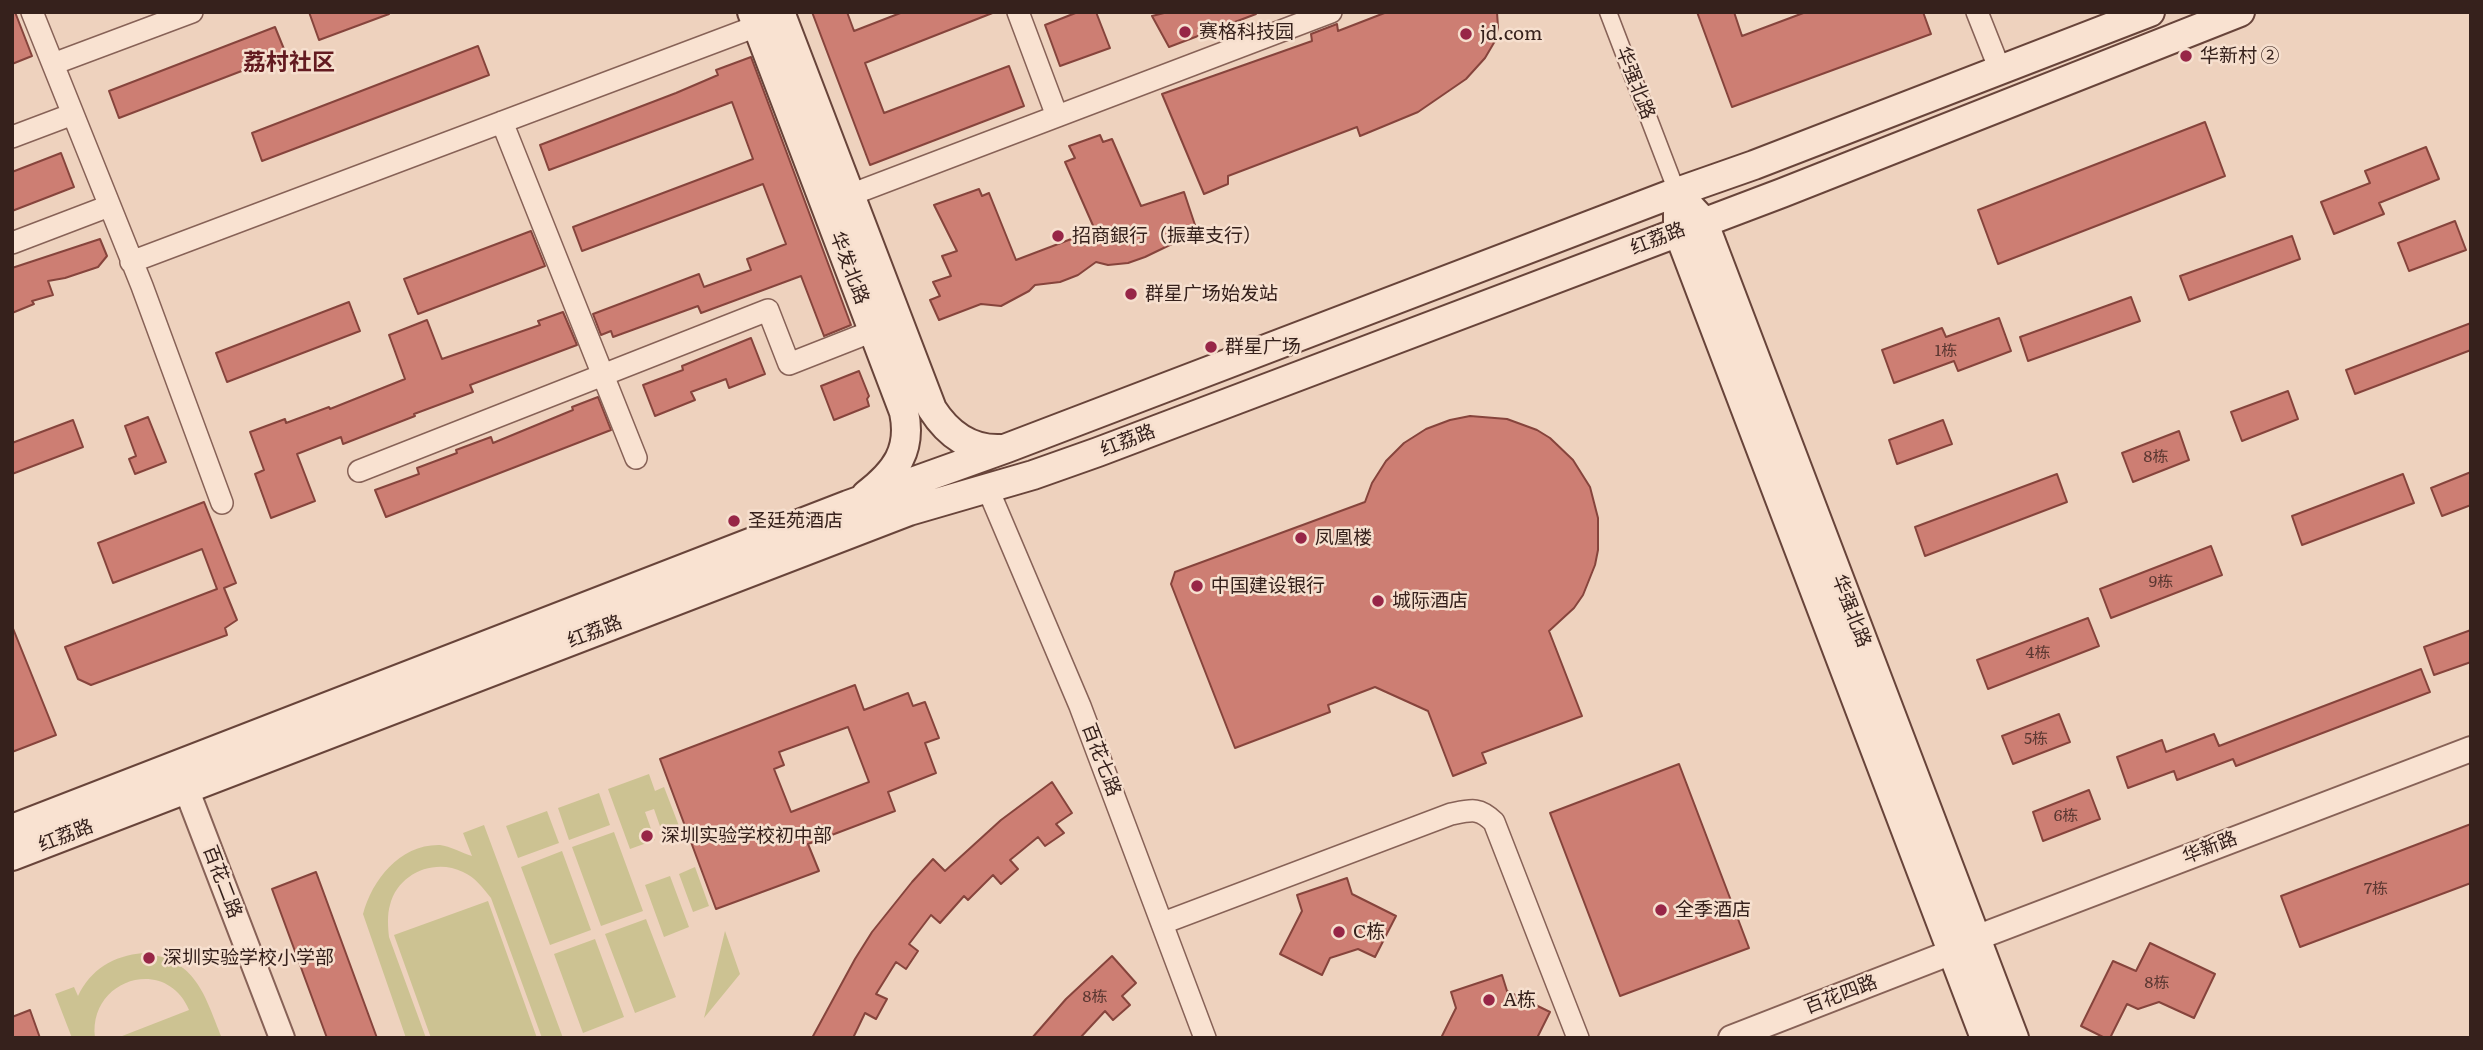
<!DOCTYPE html>
<html>
<head>
<meta charset="utf-8">
<style>
	body { margin:0 }
	#map { position:relative; width:2483px; height:1050px; overflow:hidden; background:#eed2be; font-family:Literata,serif }
	canvas { display:block }
	.frame { position:absolute; inset:0; border:14px solid #36211c; pointer-events:none }
</style>
</head>
<body>
<div id="map">
<canvas width="2483" height="1050"></canvas>
<div class="frame"></div>
</div>
<script>
const c = document.querySelector('canvas').getContext('2d');
c.lineJoin = 'round';
function fill(path, color) {
  c.fillStyle = color;
  c.fill(path, 'evenodd');
}
function strokePath(path, color, width, dash) {
  c.strokeStyle = color;
  c.lineWidth = width;
  c.lineCap = dash ? 'butt' : 'round';
  c.setLineDash(dash || []);
  c.stroke(path);
}
function label(font, color, halo, rows, align = 'center') {
  c.font = font + ' Literata,"Noto Sans SC",serif';
  c.lineWidth = 5;
  c.setLineDash([]);
  c.textBaseline = 'middle';
  c.strokeStyle = halo;
  c.fillStyle = color;
  for (const [text, x, y, turn = 0] of rows) {
    c.save();
    c.translate(x, y);
    c.rotate((+turn || 0) * Math.PI / 180);
    c.textAlign = isNaN(turn) ? turn : align;
    if (halo) c.strokeText(text, 0, 0);
    c.fillText(text, 0, 0);
    c.restore();
  }
}
fill(new Path2D(`
	M649,774L655,791L664,787L679,826L662,832L654,809L645,812L655,840L630,849L608,789Z
	M599,793L610,825L569,840L558,808Z
	M547,811L559,843L518,858L506,826Z
	M484,825L563,1038H542L491,898C483,888 475,877 463,872C435,858 398,873 390,905C387,915 388,927 389,937L426,1038H406L363,914C372,880 400,844 440,845C450,846 462,853 472,856L463,833Z
	M614,832L643,911L601,926L572,847Z
	M562,851L591,930L550,945L521,867Z
	M695,867L709,906L693,912L679,874Z
	M670,876L689,927L664,937L645,885Z
	M488,901L537,1038H431L394,935Z
	M646,919L676,997L635,1013L605,934Z
	M725,931L740,974L704,1018Z
	M595,939L624,1017L583,1033L554,954Z
	M143,953C197,960 204,994 222,1038H117L189,1010C166,955 88,979 95,1038H72L55,994L74,987L78,996C91,969 113,956 143,953Z`), '#ccc292');
const building = new Path2D(`
	M12,12H15L32,56L12,64Z
	M309,12H388L389,14L319,40Z
	M812,12H847L854,31L903,12H995L865,63L884,113L1009,66L1024,106L870,165Z
	M1078,12H1096L1110,48L1060,66L1045,25Z
	M1168,12H1256V14L1169,47L1152,16Z
	M1387,12H1497L1498,27L1495,41L1485,58L1466,79L1418,112L1360,136L1357,127L1228,176V184L1204,194L1162,94L1312,41L1311,34L1337,24L1338,31Z
	M1697,12H1734L1742,36L1806,12H1923L1931,34L1732,107Z
	M275,27L286,54L119,118L109,91Z
	M478,46L489,75L262,161L252,133Z
	M751,57L851,325L824,336L801,276L701,313L698,306L613,337L611,331L601,335L593,314L699,274L704,287L751,270L747,259L786,244L763,184L582,251L573,227L753,159L732,102L549,170L540,145L676,93L718,75L716,70Z
	M2205,122L2225,176L1998,264L1978,210Z
	M1100,135L1103,142L1112,139L1141,206L1184,192L1196,228L1174,243L1145,257L1128,263L1108,265L1096,262L1078,275L1060,282L1035,285L1029,291L1001,306L981,304L939,320L930,300L940,296L933,282L951,276L942,256L957,251L934,205L979,189L982,196L989,193L1016,260L1095,230L1065,162L1075,158L1069,146Z
	M2426,147L2439,179L2379,203L2384,214L2334,234L2321,202L2370,183L2365,171Z
	M61,153L74,187L12,211V172Z
	M2455,221L2466,250L2409,271L2398,243Z
	M531,231L545,266L418,314L404,279Z
	M2292,236L2300,259L2189,300L2180,276Z
	M100,239L107,256L98,267L65,278L48,281L53,295L32,301L34,304L12,313V268Z
	M2131,297L2140,321L2028,361L2020,337Z
	M349,302L360,331L227,382L216,353Z
	M563,312L577,345L470,385L473,392L414,414L415,416L343,444L341,437L297,454L315,501L271,518L255,474L264,470L250,432L285,419L286,423L329,407L330,409L405,379L389,335L427,320L442,359L540,325L538,321Z
	M1999,318L2011,351L1958,371L1954,361L1894,383L1882,350L1942,328L1946,337Z
	M2471,323V350L2355,394L2346,370Z
	M751,338L765,374L729,388L726,379L691,392L695,400L655,416L643,385L683,370L682,366Z
	M859,371L869,396L867,399L869,406L834,420L821,386Z
	M2288,391L2298,419L2242,441L2231,412Z
	M598,397L611,430L386,517L375,490L419,474L417,468L457,453L456,450L491,437L493,443L573,410L572,407Z
	M1470,416L1507,419L1537,430L1550,438L1573,460L1590,487L1598,518V550L1595,565L1583,595L1574,608L1549,631L1582,716L1482,753L1486,763L1453,776L1428,711L1375,687L1328,705L1330,712L1235,748L1171,584L1175,572L1365,502L1372,483L1386,461L1404,443L1426,429L1450,420Z
	M148,417L166,462L135,474L129,459L136,456L125,426Z
	M73,420L83,447L12,474V443Z
	M1943,420L1952,444L1897,464L1889,440Z
	M2179,431L2189,460L2133,482L2122,453Z
	M2471,472V505L2442,516L2431,488Z
	M2057,474L2067,502L1925,556L1915,527Z
	M2403,474L2414,503L2302,545L2292,516Z
	M204,502L236,583L224,588L237,620L225,628L227,635L91,685L78,679L65,647L217,589L202,549L113,583L98,543Z
	M2211,546L2222,575L2111,618L2100,589Z
	M2088,618L2099,646L1988,689L1977,660Z
	M12,626L56,735L12,752Z
	M2471,630V662L2434,675L2424,647Z
	M2421,669L2430,692L2236,766L2233,759L2177,780L2174,771L2128,788L2117,757L2162,740L2166,752L2214,734L2219,746Z
	M855,685L864,710L908,693L913,706L925,702L939,738L925,743L936,773L888,792L895,811L808,844L819,871L716,909L660,759ZM848,727L869,782L791,812L774,769L784,765L779,752Z
	M2059,714L2070,742L2013,764L2002,736Z
	M1679,764L1749,948L1620,996L1550,813Z
	M1052,782L1072,813L1056,824L1064,833L1045,846L1038,837L1010,860L1018,869L1001,884L993,875L968,900L964,896L940,923L931,915L909,944L918,951L906,969L896,962L876,994L887,999L876,1019L865,1013L853,1038H812L855,959L872,932L912,882L933,859L945,871L1001,820Z
	M2089,790L2100,819L2043,841L2033,812Z
	M2471,824V883L2300,947L2281,896Z
	M316,872L377,1038H327L272,889Z
	M1347,878L1352,894L1396,916L1375,957L1358,949L1330,958L1322,975L1280,954L1302,911L1297,895Z
	M2150,943L2215,974L2194,1018L2159,1002L2138,1009L2127,1004L2110,1038H2105L2081,1026L2113,961L2136,971Z
	M1112,956L1136,983L1122,996L1130,1005L1113,1020L1105,1011L1080,1038H1032L1066,999Z
	M1502,975L1507,991L1550,1012L1537,1038H1441L1456,1008L1451,992Z
	M30,1010L40,1038H12V1017Z`);
fill(building, '#cd7e73');
strokePath(building, '#86443c', 2);
const pedestrian = new Path2D(`
	M1608,12L1677,192`);
const minor = new Path2D(`
	M32,12L142,286L222,503
	M1018,12L1057,116
	M1977,12L2000,70
	M53,64L192,12
	M502,122L636,458
	M12,137L73,114
	M850,195L1331,12
	M12,243L109,206
	M131,262L757,26
	M359,471L768,310L789,364L873,331
	M987,487L1080,706L1205,1038
	M1163,923L1451,814C1471,810 1479,807 1494,822L1578,1038`);
const tertiary = new Path2D(`
	M179,770L282,1038
	M1731,1038L1952,952L1976,938L2471,749`);
const secondary = new Path2D(`
	M752,12L904,412C912,450 896,472 866,495
	M780,12L932,409C948,434 970,450 1000,449
	M1690,207L1703,221L2014,1038
	M1678,213V231L1985,1038
	M12,829L848,505L1007,448L1677,192L1754,165L2150,12
	M12,856L909,511L1033,475L1098,452L1782,193L2240,12`);
strokePath(pedestrian, '#876257', 19);
strokePath(minor, '#876257', 24);
strokePath(tertiary, '#876257', 28);
strokePath(secondary, '#68443a', 32);
strokePath(pedestrian, '#f9e2d1', 16);
strokePath(minor, '#f9e2d1', 21);
strokePath(tertiary, '#f9e2d1', 24);
strokePath(secondary, '#f9e2d1', 28);
for (const [x, y, r, color] of [
	[1185,32,7,"#972647"],
	[1466,34,7,"#972647"],
	[2186,56,7,"#972647"],
	[1058,236,7,"#972647"],
	[1131,294,7,"#972647"],
	[1211,347,7,"#972647"],
	[734,521,7,"#972647"],
	[1301,538,7,"#972647"],
	[1197,586,7,"#972647"],
	[1378,601,7,"#972647"],
	[647,836,7,"#972647"],
	[1661,910,7,"#972647"],
	[1339,932,7,"#972647"],
	[149,958,7,"#972647"],
	[1489,1000,7,"#972647"]
]) {
  const dot = new Path2D();
  dot.arc(x, y, r, 0, 2 * Math.PI);
  c.fillStyle = color;
  c.fill(dot);
  strokePath(dot, '#f6dfce', 2.5);
}
label('16px', '#5c3832', null, [
	["1栋",1946,351],
	["8栋",2156,457],
	["9栋",2161,582],
	["4栋",2038,653],
	["5栋",2036,739],
	["6栋",2066,816],
	["7栋",2376,889],
	["8栋",2157,983],
	["8栋",1095,997]
]);
label('19px', '#36211c', '#f6dfce', [
	["赛格科技园",1199,32],
	["jd.com",1480,34],
	["华新村 ②",2200,56],
	["招商銀行（振華支行）",1072,236],
	["群星广场始发站",1145,294],
	["群星广场",1225,347],
	["圣廷苑酒店",748,521],
	["凤凰楼",1315,538],
	["中国建设银行",1211,586],
	["城际酒店",1392,601],
	["深圳实验学校初中部",661,836],
	["全季酒店",1675,910],
	["C栋",1353,932],
	["深圳实验学校小学部",163,958],
	["A栋",1503,1000]
], 'left');
label('19px', '#36211c', '#f6dfce', [
	["华强北路",1635,83,69],
	["红荔路",1658,239,-21],
	["华发北路",849,268,69],
	["红荔路",1128,441,-21],
	["华强北路",1851,611,69],
	["红荔路",595,632,-21],
	["百花七路",1101,760,69],
	["红荔路",66,836,-21],
	["华新路",2210,848,-21],
	["百花二路",222,882,69],
	["百花四路",1841,995,-21]
]);
label('bold 23px', '#631a20', '#f6dfce', [
	["荔村社区",289,63]
]);
</script>
</body>
</html>
